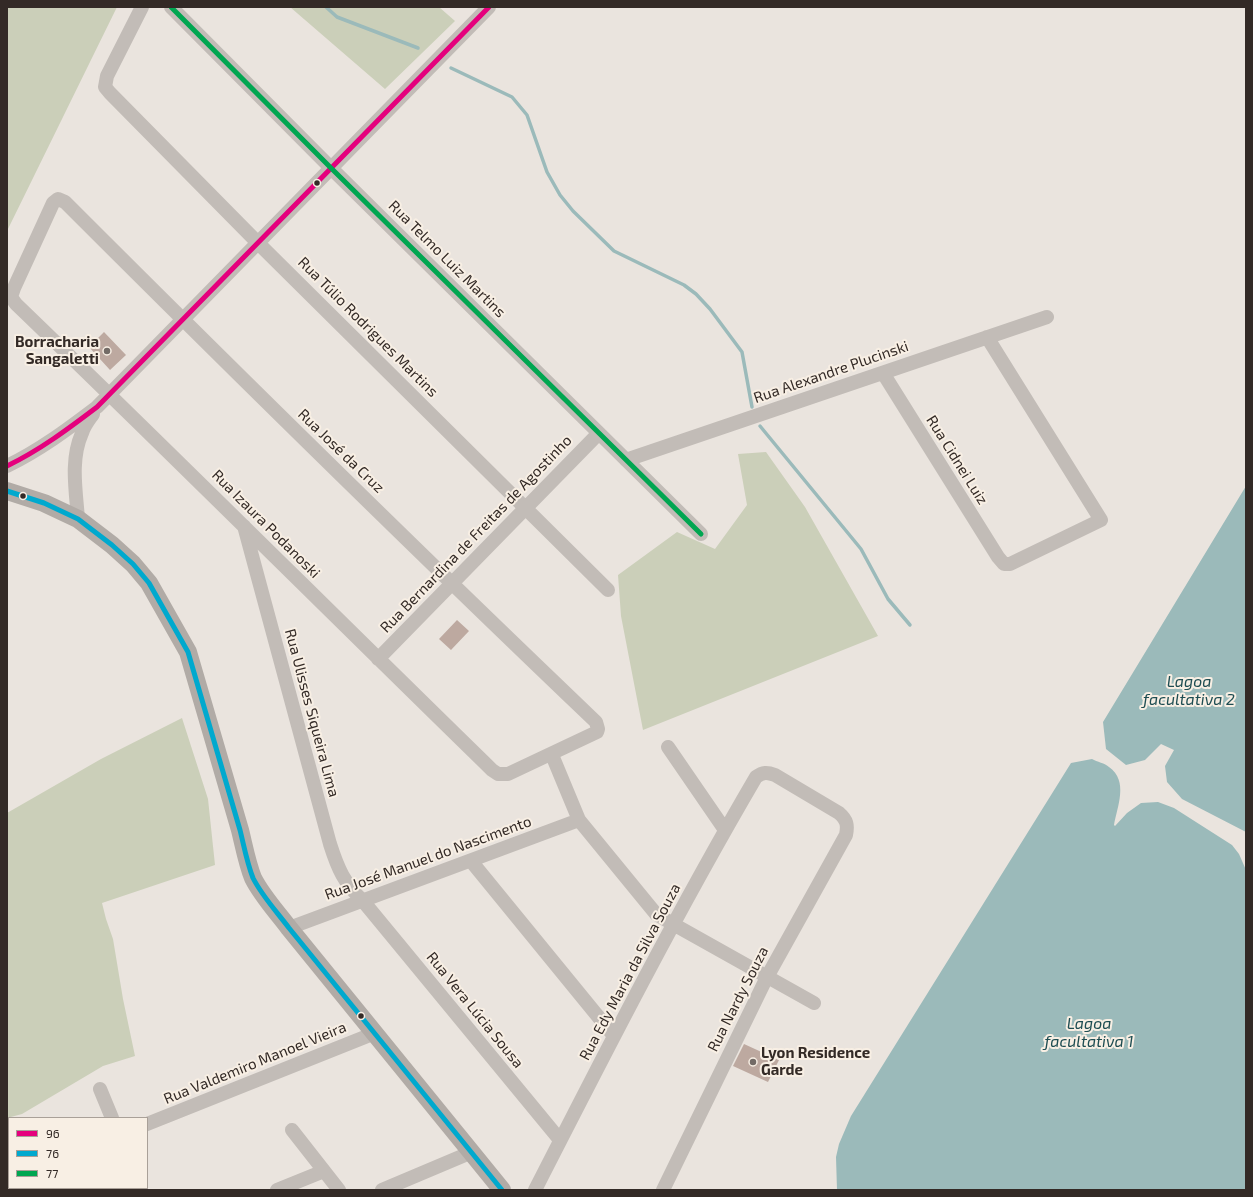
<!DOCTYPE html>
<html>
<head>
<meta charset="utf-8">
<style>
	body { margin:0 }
	#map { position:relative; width:1253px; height:1197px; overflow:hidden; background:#eae4de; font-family:"Exo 2",sans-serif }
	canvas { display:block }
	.frame { position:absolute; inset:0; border:8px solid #332a26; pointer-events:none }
	.legend { position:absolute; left:8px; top:1117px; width:140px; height:72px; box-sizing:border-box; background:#f8efe4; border:1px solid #a9a098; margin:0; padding:5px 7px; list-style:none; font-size:12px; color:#332a26 }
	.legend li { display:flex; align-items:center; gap:8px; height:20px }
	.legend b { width:20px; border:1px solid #a9a098 }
</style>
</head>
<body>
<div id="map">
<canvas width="1253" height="1197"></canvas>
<div class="frame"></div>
<ul class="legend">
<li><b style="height:5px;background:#e5007d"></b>96</li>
<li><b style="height:5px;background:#00a9ce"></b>76</li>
<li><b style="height:5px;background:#00a651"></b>77</li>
</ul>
</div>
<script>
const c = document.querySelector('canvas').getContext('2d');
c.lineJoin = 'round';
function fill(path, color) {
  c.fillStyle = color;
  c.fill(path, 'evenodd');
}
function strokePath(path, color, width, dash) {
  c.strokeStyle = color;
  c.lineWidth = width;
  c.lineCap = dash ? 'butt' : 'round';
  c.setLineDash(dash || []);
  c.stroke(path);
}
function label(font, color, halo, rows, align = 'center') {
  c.font = font + ' "Exo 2",sans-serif';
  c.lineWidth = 4;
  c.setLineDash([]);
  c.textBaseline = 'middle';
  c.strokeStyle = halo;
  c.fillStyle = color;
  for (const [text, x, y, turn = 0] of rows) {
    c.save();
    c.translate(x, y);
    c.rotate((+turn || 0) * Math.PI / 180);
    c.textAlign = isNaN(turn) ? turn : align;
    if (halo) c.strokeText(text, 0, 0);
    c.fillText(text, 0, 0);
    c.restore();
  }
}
fill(new Path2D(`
	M7,7H117L7,231Z
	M290,7H439L455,21L385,89Z
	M766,452L805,507L878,636L643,730L621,616L618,575L677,532L715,549L747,505L738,454Z
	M182,718L208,799L215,865L102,903L106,919L113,939L123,999L135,1056L103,1066L22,1114L7,1118V813L101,759Z`), '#cbcfb9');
fill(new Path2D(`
	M1246,486V832L1182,799L1167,782L1165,766L1174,750L1161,744L1145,760L1126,765L1106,749L1103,722Z
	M1092,759C1097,762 1105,763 1109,767C1129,781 1117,807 1114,825L1115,826L1127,813L1141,803L1158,802L1174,808L1232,845L1239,854L1246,870V1190H837L836,1157L839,1144L851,1116L1071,763Z`), '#9bbaba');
strokePath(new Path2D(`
	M326,7L337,17L418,48
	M451,68L512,97L527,115L547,172L560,195L573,211L614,251L684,285L696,294L710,309L742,352L752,407
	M760,426L861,549L888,599L910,625`), '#9bbaba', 3.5);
fill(new Path2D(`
	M104,332L126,355L110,370L89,347Z
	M457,620L469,631L451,650L439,639Z
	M744,1044L779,1060L768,1082L733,1066Z`), '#bda9a0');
strokePath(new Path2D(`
	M142,7L107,76L105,87L110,93L258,243L608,590
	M171,7L331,168L701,534
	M58,199L65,202C240,377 417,551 596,722L598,729L597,732L508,774H498L492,770C333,615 176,458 16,304L11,297L14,288L53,203Z
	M883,373L998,557L1004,564H1010L1101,520L987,337
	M626,460L1047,317
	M7,466C40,450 68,429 97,407L489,7
	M78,519C76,491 70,460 82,433C84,426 89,420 93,414
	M244,526L330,844C338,869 344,883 363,901L560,1140
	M378,659L599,433
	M668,747L725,830
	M552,755L579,820L656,914L673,924L814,1003
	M471,861L614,1036
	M289,928L579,820
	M100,1089L112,1118
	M147,1124L375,1033
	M292,1130L339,1190
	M7,1181L9,1180
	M277,1190L324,1171
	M382,1190L472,1152
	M535,1190C606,1051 677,912 756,777C763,772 767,772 775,775L839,813C847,820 848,825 846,835L767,977L663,1190`), '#c2bcb7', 14);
strokePath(new Path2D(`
	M7,491L44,503L78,519L112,545L133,564L149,583L188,652L240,830C244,846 247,863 253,878C262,896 277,912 289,928L502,1190`), '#b1aba6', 18);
strokePath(new Path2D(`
	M7,466C40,450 68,429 97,407L489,7`), '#e5007d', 5);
strokePath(new Path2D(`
	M7,491L44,503L78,519L112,545L133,564L149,583L188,652L240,830C244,846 247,863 253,878C262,896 277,912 289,928L502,1190`), '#00a9ce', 5);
strokePath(new Path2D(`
	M171,7L331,168L701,534`), '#00a651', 5);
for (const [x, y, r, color] of [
	[317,183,3.5,"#332a26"],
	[107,351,4,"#736b66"],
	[23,496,3.5,"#332a26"],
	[361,1016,3.5,"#332a26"],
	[753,1062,4,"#736b66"]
]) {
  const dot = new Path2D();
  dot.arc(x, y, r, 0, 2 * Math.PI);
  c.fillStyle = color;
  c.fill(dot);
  strokePath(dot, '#f8efe4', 1.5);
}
label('15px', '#332a26', '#f8efe4', [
	["Rua Telmo Luiz Martins",447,259,45],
	["Rua Túlio Rodrigues Martins",368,327,45],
	["Rua Alexandre Plucinski",831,372,-19],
	["Rua José da Cruz",341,451,44],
	["Rua Cidnei Luiz",957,460,58],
	["Rua Izaura Podanoski",266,524,45],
	["Rua Bernardina de Freitas de Agostinho",476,534,-46],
	["Rua Ulisses Siqueira Lima",312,713,75],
	["Rua José Manuel do Nascimento",428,858,-20],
	["Rua Edy Maria da Silva Souza",630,972,-62],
	["Rua Nardy Souza",738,999,-63],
	["Rua Vera Lúcia Sousa",475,1010,51],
	["Rua Valdemiro Manoel Vieira",255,1063,-22]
]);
label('bold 15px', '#332a26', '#f8efe4', [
	["Borracharia",99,342],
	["Sangaletti",99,359],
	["Lyon Residence",761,1053,"left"],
	["Garde",761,1070,"left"]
], 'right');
label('italic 16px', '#1e4d52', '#f8efe4', [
	["Lagoa",1189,682],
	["facultativa 2",1189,700],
	["Lagoa",1089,1024],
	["facultativa 1",1089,1042]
]);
</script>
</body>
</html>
